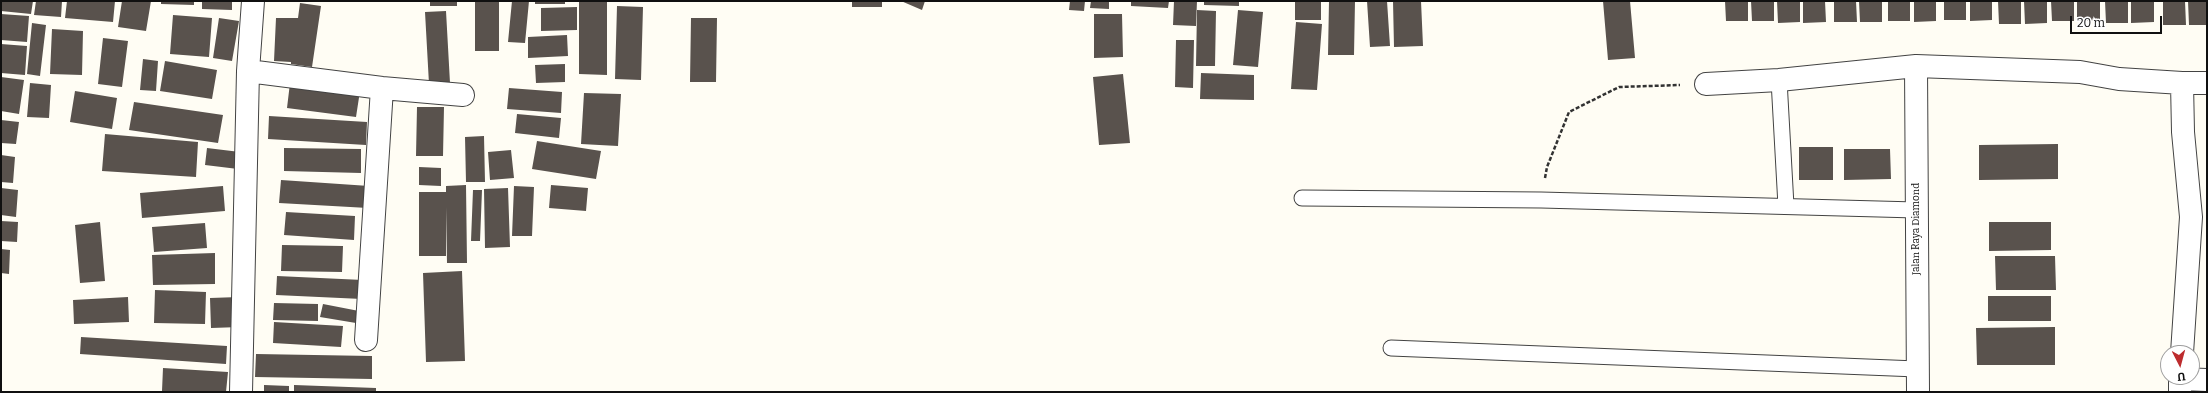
<!DOCTYPE html>
<html>
<head>
<meta charset="utf-8">
<style>
	body { margin:0 }
	#map { position:relative; width:2208px; height:393px; overflow:hidden; background:#fffdf4; font-family:Bitter,serif }
	canvas { display:block }
	.frame { position:absolute; inset:0; border:2px solid #101010; pointer-events:none }
	.north { position:absolute; left:2160px; top:345px; width:40px; height:40px; box-sizing:border-box; background:#fff; border:1px solid #9f9f9f; border-radius:50%; rotate:174deg; font-size:11px; font-weight:700; line-height:16px; text-align:center; color:#101010 }
	.north::after { content:''; display:block; margin:auto; width:14px; height:18px; background:#bd2c2e; clip-path:polygon(50% 0,100% 100%,50% 72%,0 100%) }
	.scale { position:absolute; left:2070px; top:16px; width:92px; height:18px; box-sizing:border-box; border:2px solid #101010; border-top:0; padding-left:5px; font-size:12px; line-height:14px; white-space:nowrap; color:#101010; -webkit-text-stroke:3px #fff; paint-order:stroke }
</style>
</head>
<body>
<div id="map">
<canvas width="2208" height="393"></canvas>
<div class="frame"></div>
<div class="north">U</div>
<div class="scale">20 m</div>
</div>
<script>
const c = document.querySelector('canvas').getContext('2d');
c.lineJoin = 'round';
function fill(path, color) {
  c.fillStyle = color;
  c.fill(path, 'evenodd');
}
function strokePath(path, color, width, dash) {
  c.strokeStyle = color;
  c.lineWidth = width;
  c.lineCap = dash ? 'butt' : 'round';
  c.setLineDash(dash || []);
  c.stroke(path);
}
function label(font, color, halo, rows, align = 'center') {
  c.font = font + ' Bitter,serif';
  c.lineWidth = 4;
  c.setLineDash([]);
  c.textBaseline = 'middle';
  c.strokeStyle = halo;
  c.fillStyle = color;
  for (const [text, x, y, turn = 0] of rows) {
    c.save();
    c.translate(x, y);
    c.rotate((+turn || 0) * Math.PI / 180);
    c.textAlign = isNaN(turn) ? turn : align;
    if (halo) c.strokeText(text, 0, 0);
    c.fillText(text, 0, 0);
    c.restore();
  }
}
fill(new Path2D(`
	M1,1H33L31,14L1,11Z
	M36,1H62L61,17L34,15Z
	M67,1H115L113,22L65,18Z
	M122,1H151L146,31L118,27Z
	M161,1H194V5L161,4Z
	M202,1H232V10L202,9Z
	M430,1H457V6H430Z
	M475,1H499V51H475Z
	M512,1H529L525,43L508,42Z
	M535,1H565V4H535Z
	M579,1H607V75L579,74Z
	M852,1H882V7H852Z
	M901,1H925L922,10Z
	M1070,1H1085L1084,11L1069,10Z
	M1091,1H1109V9L1090,8Z
	M1131,1H1169L1168,8L1131,6Z
	M1174,1H1197L1196,26L1173,25Z
	M1204,1H1239V6L1204,5Z
	M1295,1H1321V20H1295Z
	M1329,1H1355L1354,55H1328Z
	M1367,1H1387L1390,46L1370,47Z
	M1393,1H1421L1423,46L1394,47Z
	M1603,1H1630L1635,58L1608,60Z
	M1725,1H1748V21H1726Z
	M1751,1H1774V21H1752Z
	M1777,1H1800V22L1778,23Z
	M1803,1H1825L1826,22L1803,23Z
	M1834,1H1856L1857,22H1834Z
	M1859,1H1882V22H1860Z
	M1888,1H1910V21H1888Z
	M1914,1H1936V21L1914,22Z
	M1944,1H1966V20H1944Z
	M1970,1H1992V20L1970,21Z
	M1998,1H2021V24H1999Z
	M2024,1H2047V23L2025,24Z
	M2051,1H2074V21H2052Z
	M2077,1H2100V20L2077,21Z
	M2105,1H2128V23H2106Z
	M2131,1H2154V22L2131,23Z
	M2163,1H2185L2186,25H2163Z
	M2188,1H2207V25H2189Z
	M300,3L321,6L312,67L291,64V62L274,61L276,18H298Z
	M617,6L643,7L641,80L615,79Z
	M577,7V30L541,31V8Z
	M1197,10L1216,11L1215,66H1196Z
	M1238,10L1263,12L1258,67L1233,65Z
	M446,11L450,83L429,84L425,12Z
	M1,14L29,16L27,42L1,40Z
	M1094,14H1122L1123,57L1094,58Z
	M173,15L212,18L209,57L170,54Z
	M219,18L239,21L232,61L213,58Z
	M691,18H717L716,82H690Z
	M1296,22L1322,24L1317,90L1291,89Z
	M32,23L46,25L40,76L27,74Z
	M52,29L83,31L82,75L50,74Z
	M567,35L568,56L528,58V37Z
	M103,38L128,41L122,87L98,84Z
	M1176,40H1194L1193,88L1175,87Z
	M1,44L27,46L25,75L1,73Z
	M143,59L158,61L156,91L140,90Z
	M165,61L217,70L212,99L160,91Z
	M565,64V82L536,83L535,65Z
	M1201,73L1254,75V100L1200,99Z
	M1123,74L1130,143L1099,145L1093,77Z
	M1,77L24,80L19,114L1,111Z
	M30,83L51,85L49,118L27,117Z
	M290,83L360,91L356,117L287,108Z
	M509,88L562,92L561,113L507,109Z
	M75,91L117,98L112,129L70,122Z
	M584,93L621,94L618,146L581,144Z
	M134,102L223,115L218,143L129,130Z
	M417,107H444L443,156H416Z
	M517,114L561,118L559,138L515,133Z
	M269,116L367,122L366,145L268,139Z
	M1,120L19,122L16,144L1,143Z
	M105,134L198,142L196,177L102,171Z
	M484,136L485,182H466L465,137Z
	M537,141L601,151L596,179L532,169Z
	M2058,144V179L1979,180V145Z
	M1799,147H1833V180H1799Z
	M207,148L240,152L238,169L205,165Z
	M284,148L361,149V173L284,171Z
	M1844,149H1890L1891,179L1844,180Z
	M511,150L514,178L490,180L488,152Z
	M1,155L15,157L13,183L1,182Z
	M419,167L441,168V186L419,185Z
	M281,180L369,186L368,208L279,203Z
	M466,185L467,263H447L446,207V256H419V192H446V186Z
	M551,185L588,188L586,211L549,208Z
	M223,186L225,211L142,218L140,193Z
	M514,186L534,187L532,236H512Z
	M1,188L18,190L16,217L1,215Z
	M508,188L510,247L485,248L484,189Z
	M473,190H482L480,241H471Z
	M286,212L355,216L354,240L284,235Z
	M1,221L18,222L17,242L1,241Z
	M100,222L105,281L80,283L75,225Z
	M1989,222H2051V250L1989,251Z
	M205,223L207,248L154,252L152,227Z
	M282,245L343,246L342,272L281,271Z
	M1,249L10,250L9,274L1,273Z
	M215,253V284L153,285L152,255Z
	M1995,256H2055L2056,290H1996Z
	M462,271L465,361L426,362L423,273Z
	M277,276L363,280L362,299L276,295Z
	M155,290L206,292L205,324L154,323Z
	M1988,296H2051V321H1988Z
	M128,297L129,322L74,324L73,300Z
	M239,297L240,327L211,328L210,298Z
	M274,303L318,304V321L273,320Z
	M323,304L359,311L356,323L320,317Z
	M274,322L343,326L341,347L273,343Z
	M2055,327V365H1977L1976,328Z
	M81,337L227,346L226,364L80,354Z
	M256,354L372,356V379L255,377Z
	M163,368L228,372L226,392L162,391Z
	M264,385L289,386V392H264Z
	M294,385L376,388V392H294Z`), '#59524d');
const service = new Path2D(`
	M1779,80L1786,206
	M1302,198L1541,200L1916,210
	M1391,348L1917,369`);
const minor = new Path2D(`
	M1916,66L1918,392
	M248,71L382,88L463,95
	M2182,83H2207
	M1706,84L1779,80L1916,66L2080,72L2119,79L2182,83L2183,132L2191,217L2182,353
	M366,340L382,88
	M241,392L248,71L253,1
	M2180,392V379L2207,380`);
strokePath(service, '#434343', 17);
strokePath(minor, '#434343', 24);
strokePath(new Path2D(`
	M1545,178L1547,167L1569,112L1619,87L1680,85`), '#323232', 2.5, [4, 2]);
strokePath(service, '#fff', 15);
strokePath(minor, '#fff', 22);
label('10px', '#101010', '#fff', [
	["Jalan Raya Diamond",1916,229,-90]
]);
</script>
</body>
</html>
